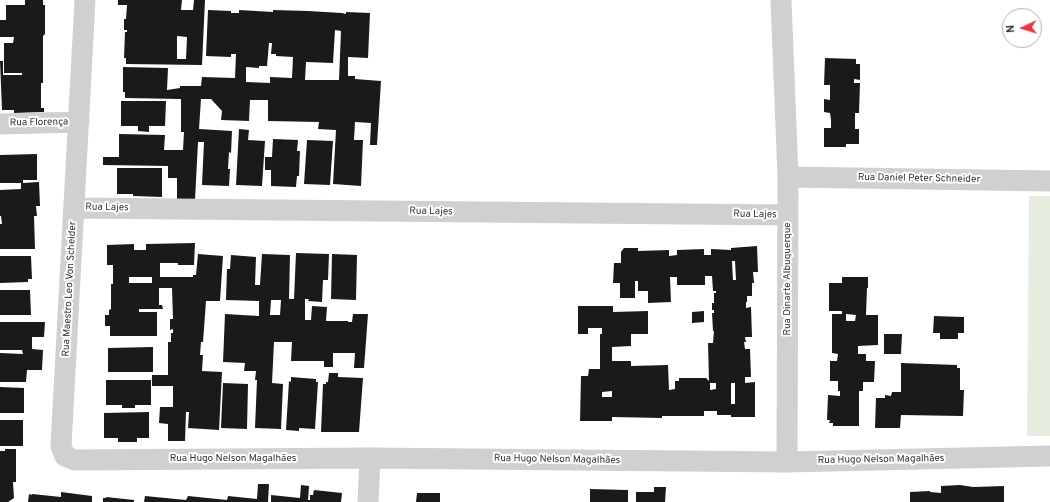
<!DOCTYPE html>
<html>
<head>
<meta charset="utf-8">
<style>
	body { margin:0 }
	#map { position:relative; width:1050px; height:502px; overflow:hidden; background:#fff; font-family:Overpass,sans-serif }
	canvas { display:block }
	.north { position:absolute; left:1002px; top:8px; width:40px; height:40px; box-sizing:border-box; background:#fff; border:1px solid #adadad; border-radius:50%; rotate:266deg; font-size:11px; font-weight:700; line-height:16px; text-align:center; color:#333 }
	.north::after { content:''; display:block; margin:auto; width:14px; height:18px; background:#e63946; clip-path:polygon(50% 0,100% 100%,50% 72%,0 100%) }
</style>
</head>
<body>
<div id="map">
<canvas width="1050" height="502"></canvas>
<div class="north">N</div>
</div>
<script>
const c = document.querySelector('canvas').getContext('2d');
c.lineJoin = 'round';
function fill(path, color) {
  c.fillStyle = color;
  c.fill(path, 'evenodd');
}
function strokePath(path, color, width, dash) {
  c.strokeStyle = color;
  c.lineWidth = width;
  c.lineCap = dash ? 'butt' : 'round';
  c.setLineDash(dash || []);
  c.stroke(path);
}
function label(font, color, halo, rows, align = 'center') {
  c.font = font + ' Overpass,sans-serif';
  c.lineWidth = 4;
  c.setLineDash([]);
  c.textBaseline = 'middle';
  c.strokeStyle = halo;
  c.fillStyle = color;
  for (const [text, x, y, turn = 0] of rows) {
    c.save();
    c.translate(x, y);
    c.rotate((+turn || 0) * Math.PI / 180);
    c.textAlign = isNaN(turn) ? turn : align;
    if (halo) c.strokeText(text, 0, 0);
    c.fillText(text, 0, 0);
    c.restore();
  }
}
fill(new Path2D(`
	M1029,196H1050V436H1027Z`), '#e6ecdf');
fill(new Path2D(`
	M25,0H43V5H45V34L43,36V83H41V108H44V112L14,113V110H2L0,61H3V75H22V73H4V43H13L14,37H0V20H6V5H25Z
	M118,0H182L181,10H193L194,0H205L202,65L126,64V58H124L125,32H127V30H124V19H126L127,5H118ZM177,36L187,37L186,59H177Z
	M208,10L231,11V13H239V10L273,12V10L308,11L342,13L346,14V12L370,13L368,58L348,57V76H355V79L381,81L377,145H370L371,123L355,122L354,140H363L361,186L333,184L336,130L318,129L319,122L268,121V100H250L249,121L221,120L222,111L211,99H201L199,129L232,131L231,153L229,152L228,169H230L229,186L202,185L204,142H198L195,200H177V178H168V166L103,165V157H119V134L165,135L164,150H183L184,132H181V99L125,98V92H123V67L168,68L167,90L180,88V86H201L202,77L235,78L236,54H231V57L206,56ZM335,30L341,31L339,80H305L306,62L333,63ZM269,43H272L271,54H276V56L293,57L292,78L270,77V83L246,82V67L259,68V66H267Z
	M825,58L856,59V64H860V80L854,79V83H860L859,113H855V129H859V144H846V147H824V128H831V120L830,113L824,112V99L830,100V85H824Z
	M121,101H166L165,126H149V132L138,131V126H121Z
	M239,129L249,130L248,140L265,141L262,186L236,185Z
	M273,139L298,140L297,151H300L299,176H297L296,187L271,186V170H265V157H272Z
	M307,140L333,141L330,185L304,184Z
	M37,154V180H23V183L39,182L40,206H36L37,216H34L35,249H0V224H2L1,216H0V190L21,189V183H0V155Z
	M117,168H162V197L133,196V194H117Z
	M195,243L194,265H178V263H160V277H193V275H196L198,254L223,256L220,301H206L203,342H201L200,355H203L202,371L222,372L219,430L188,428L189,412H186L185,441H168V424L159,423L160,407H173V386H152V375H168V342H171V333H173V329L170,330V319H173L172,288H159V305H162L163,309H139V312H157V336H110V326H105V315H109V310L111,309V284H113V265H107V245L134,244V250H146V244ZM129,277H152V283H129Z
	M757,246L758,272H753L754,283H752V296H747V302H746V308L751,307L752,337H745L746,342H744L745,349H750L751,377H745V383L755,382V417H731V415H717V411H704V416H662V418L612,417V421H580L581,376H588L589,369H600V334H602V328H588V334H578V306H613V312L648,311V334H631V346L612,347V361H631V366L668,365L669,390L675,389V381H679V378H706L709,381L708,343H713L714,331H713L712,313H714V310H712V303H714V293H716V291H713L712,276H705V285H677V277H670L671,302L648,303V291H638V281H635V298H620V283H613L614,263H621V252L624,248H638V251L669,250V256L677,255V250L704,249V255H711V249L731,250V248ZM732,261H735L736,280H733ZM710,383H716V389L710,390ZM731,383H735V404H731ZM612,391V397H602V392Z
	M296,253L329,254L328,280H323L322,302L308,301L309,299H305V320H311L312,306L327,307L326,321H348V322H352L353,314H368L364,368H354L355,353H333V367H324V361H291L292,342H274L272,383L283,384L281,429L255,428L257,380H255L256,371H244L245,363L223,362L225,314L259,316V301L226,300L227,269H230L231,255L256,257L255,285H260L262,254L290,255L289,299H294ZM271,300H281L280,315H270Z
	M332,254L357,255L356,300L331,299Z
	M0,256H31L32,279H28V282L0,283Z
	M842,277H868V288H867L866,315H878V345L858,346V354H866V361H875L874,382H863V391H859V426H833V423H829L830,420H827L828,395L840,396V391H838V381H830V361H837L838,354L832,353V314H842V311H829V283H842ZM846,314L856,315L855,321H846Z
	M0,290H30L31,315H0Z
	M704,311V322L692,323V312Z
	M934,316L964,317V333H958V339H940V333H933Z
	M0,322H45L44,337H32V349L43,350L42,370H27L26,382H0V353L23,354L22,350H0Z
	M884,334H902L901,354H884Z
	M153,347V372H108V348Z
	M901,363L957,365V368H960V390H964L963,416L901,415L900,428H875L876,398H885V395L891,396L892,392H901Z
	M329,373H338V377L363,378L359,432H321L323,384H326V382H328Z
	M291,377L316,379V382H318L315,429L299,428V431L286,430L289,381L291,382Z
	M106,380H151V405H135V408H122V405H106Z
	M223,383L248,384L247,429L221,428Z
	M0,387L24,388V413H0Z
	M149,412V438H137V442H118V438H104V413Z
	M0,420H23V446H0Z
	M5,449H16V482H13L14,498L8,502H0V451H5Z
	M258,484H269L268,502H144L145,496L186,500L188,496L227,500L228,496L257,499Z
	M301,485L309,486L308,500H310V495H313L314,490L342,493L341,502H271V495L300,498Z
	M960,485L973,487L1004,486V502H910V492L930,491V492L941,493V486Z
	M654,487H666L665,502H636V492H654Z
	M590,489L628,490V502H590Z
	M61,492L92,496V502H28L29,494L32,495V494L61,497Z
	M417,493H440V502H416Z
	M106,497L134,500V502H103V498H106Z`), '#1a1a1a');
strokePath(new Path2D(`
	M85,0L61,446L65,456L75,460L370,458L787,462L1050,456
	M781,0L788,177L787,462
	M0,124L79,122
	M788,177L1050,181
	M74,208L788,215
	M368,502L370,458`), '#d0d0d0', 21);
label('10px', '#333', '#fff', [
	["Rua Florença",39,123,-1],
	["Rua Daniel Peter Schneider",919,179,1],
	["Rua Lajes",107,208,1],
	["Rua Lajes",431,212,1],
	["Rua Lajes",755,215,1],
	["Rua Dinarte Albuquerque",788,279,-90],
	["Rua Maestro Leo Von Scheider",70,289,-87],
	["Rua Hugo Nelson Magalhães",233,459],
	["Rua Hugo Nelson Magalhães",557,460,1],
	["Rua Hugo Nelson Magalhães",881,460,-1]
]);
</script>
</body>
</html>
